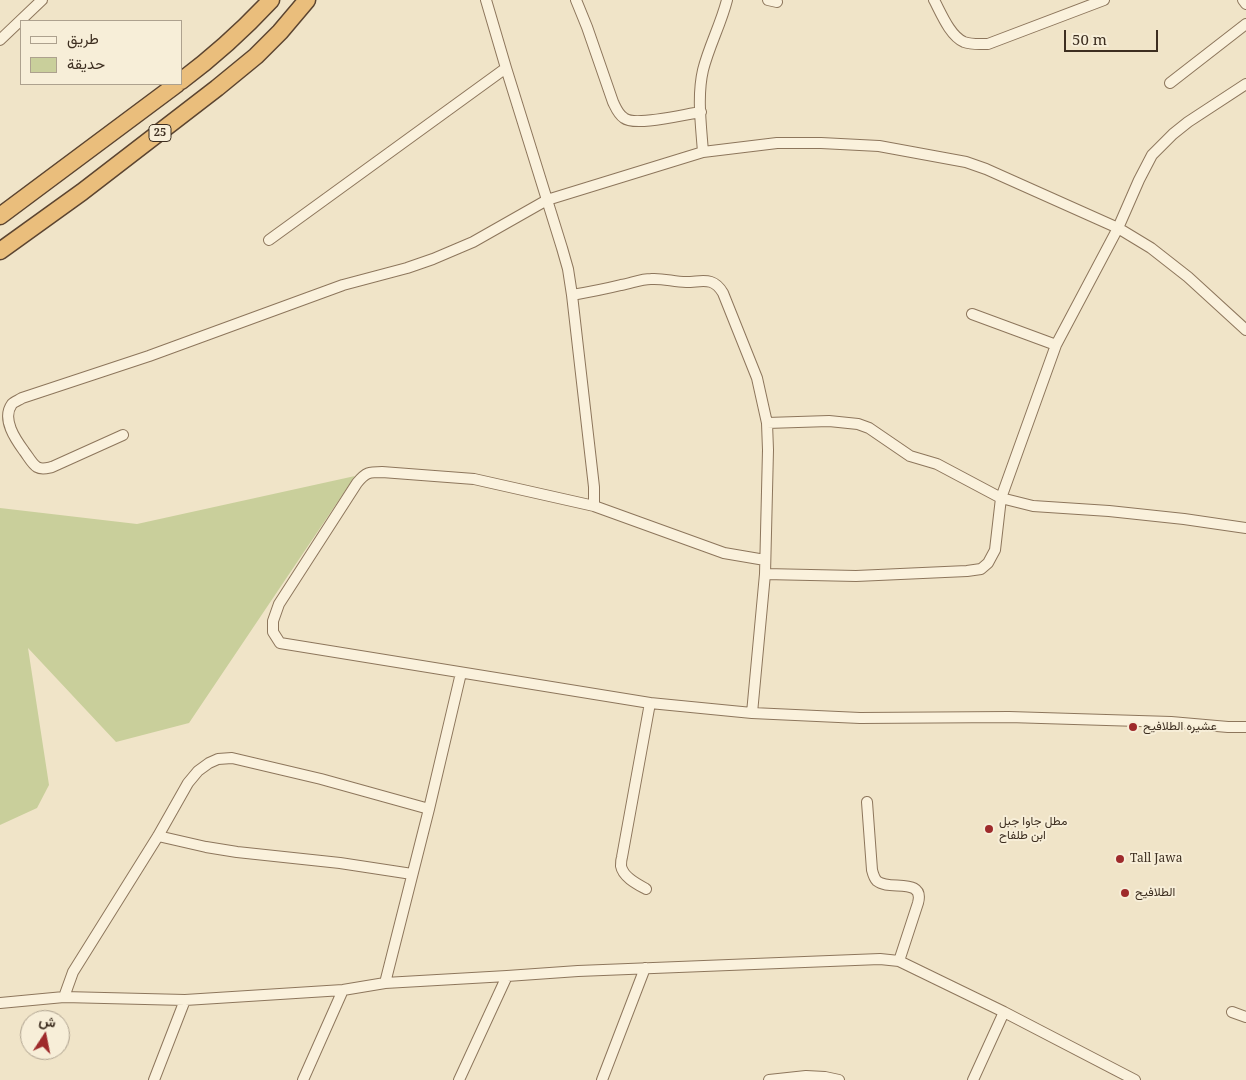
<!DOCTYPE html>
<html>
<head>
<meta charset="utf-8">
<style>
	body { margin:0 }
	#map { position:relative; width:1246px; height:1080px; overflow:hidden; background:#f0e4c8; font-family:"Noto Serif",Vazirmatn,serif }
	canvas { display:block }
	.legend { position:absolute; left:20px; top:20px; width:162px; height:65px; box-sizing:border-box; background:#f7eed8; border:1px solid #ada18e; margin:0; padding:6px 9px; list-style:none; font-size:15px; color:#3d2e20 }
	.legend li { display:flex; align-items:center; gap:10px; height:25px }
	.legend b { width:25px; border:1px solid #ada18e }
	.north { position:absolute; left:20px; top:1010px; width:50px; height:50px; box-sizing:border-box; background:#f7eed8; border:1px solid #ada18e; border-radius:50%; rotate:11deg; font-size:14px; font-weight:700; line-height:20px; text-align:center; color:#3d2e20 }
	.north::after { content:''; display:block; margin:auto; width:18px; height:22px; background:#9e2a2b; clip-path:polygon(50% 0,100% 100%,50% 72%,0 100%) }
	.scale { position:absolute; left:1064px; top:30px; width:94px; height:22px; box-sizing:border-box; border:2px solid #3d2e20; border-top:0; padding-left:6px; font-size:15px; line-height:18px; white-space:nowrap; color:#3d2e20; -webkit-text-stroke:4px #f7eed8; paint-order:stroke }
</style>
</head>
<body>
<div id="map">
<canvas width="1246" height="1080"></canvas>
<ul class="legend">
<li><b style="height:6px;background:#faf1dc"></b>طريق</li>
<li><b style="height:14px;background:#c9cf9b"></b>حديقة</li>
</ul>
<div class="north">ش</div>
<div class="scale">50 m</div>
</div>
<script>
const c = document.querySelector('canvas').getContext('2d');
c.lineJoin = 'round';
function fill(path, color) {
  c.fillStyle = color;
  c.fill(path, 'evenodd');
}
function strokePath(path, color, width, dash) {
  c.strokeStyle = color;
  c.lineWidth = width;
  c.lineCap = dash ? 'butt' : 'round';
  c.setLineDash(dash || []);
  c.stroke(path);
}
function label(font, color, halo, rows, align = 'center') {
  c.font = font + ' "Noto Serif",Vazirmatn,serif';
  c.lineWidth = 4;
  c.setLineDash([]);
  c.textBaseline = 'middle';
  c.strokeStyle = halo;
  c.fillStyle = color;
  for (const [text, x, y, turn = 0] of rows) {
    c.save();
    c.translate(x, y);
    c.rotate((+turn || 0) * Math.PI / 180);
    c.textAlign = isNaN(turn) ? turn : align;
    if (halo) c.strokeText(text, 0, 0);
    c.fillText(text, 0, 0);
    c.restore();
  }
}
fill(new Path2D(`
	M355,476L189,723L116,742L28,648L49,785L37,808L0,825V508L137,524Z`), '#c9cf9b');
const minor = new Path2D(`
	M486,0L506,68L562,248L568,269L572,295L594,487V506
	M576,0L587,27L613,102C616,108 618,114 624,118C635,127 685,114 701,112
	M768,0L777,2
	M934,0C941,13 950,36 964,42C972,45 980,44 988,44L1104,0
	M1243,0L1246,4
	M0,40L42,0
	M1170,83L1246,24
	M703,152C701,125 697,96 703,70C709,46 721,24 727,0
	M269,240L506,68
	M572,295C589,292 605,289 621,285C632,283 641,279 651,279C663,278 674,282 686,282C702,282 713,276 723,293L757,378L767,423L768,450L765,574L752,713
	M972,314L1056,345
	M767,423L829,421L858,424L869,428L910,456L937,464L1001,498L1033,506L1109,511L1184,519L1246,528
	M123,435L52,467C47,468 42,470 37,467C32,464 28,456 24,451C16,440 1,419 12,404C14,402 19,400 22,398L149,356L343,285L407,268L433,259L473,242L547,200L703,152L777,143H821L879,146L966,162L986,169L1118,228L1151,248L1188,277L1246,330
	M765,560L724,553L594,506L474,479L382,472C369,472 366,472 357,483L279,604L273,621V632L280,643L650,703L752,713L860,718L1009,717L1171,722L1228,727H1246
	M765,574L856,576L967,571L981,569L988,563L995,550L1001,498L1056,345L1118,228L1139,180L1152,155L1173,134L1188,122L1246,84
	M867,802L872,870C873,874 874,878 877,881C889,891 925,877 918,903L899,961
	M158,836L206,847L237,852L340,863L412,874
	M646,889C637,884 623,877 621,866C621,863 621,860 622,857L650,703
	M385,983L429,809L461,673
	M64,997L73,972L158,836L188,783L198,771L209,763L218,759L232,758L321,779L429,809
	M0,1003L64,997L185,1000L343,990L385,983L507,976L578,971L880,959L899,961L1004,1012L1135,1080
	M1232,1012L1246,1017
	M154,1080L185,1000
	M303,1080L343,990
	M459,1080L507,976
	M602,1080L645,968
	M769,1080L806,1076L825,1077L839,1080
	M973,1080L1004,1012`);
const trunk = new Path2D(`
	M181,81C213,57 244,29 271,0
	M0,216L177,84
	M0,251L82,192L217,88L256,56L280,32L307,0`);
strokePath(minor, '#8d765c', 12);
strokePath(trunk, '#5b4430', 19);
strokePath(minor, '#faf1dc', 10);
strokePath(trunk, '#eabe7c', 16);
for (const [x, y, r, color] of [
	[1133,727,5,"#9e2a2b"],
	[989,829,5,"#9e2a2b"],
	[1120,859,5,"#9e2a2b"],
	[1125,893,5,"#9e2a2b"]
]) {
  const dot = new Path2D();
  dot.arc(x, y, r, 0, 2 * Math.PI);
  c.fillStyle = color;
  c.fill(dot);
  strokePath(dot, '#f7eed8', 2);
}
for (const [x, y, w] of [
	[160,133,22]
]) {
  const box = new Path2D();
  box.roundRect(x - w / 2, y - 8.5, w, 17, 4);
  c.fillStyle = '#f7eed8';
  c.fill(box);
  strokePath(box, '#3d2e20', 1);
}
label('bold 11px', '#3d2e20', null, [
	["25",160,133]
]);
label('12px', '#3d2e20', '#f7eed8', [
	["عشيره الطلافيح",1143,727],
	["مطل جاوا جبل",999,822],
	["ابن طلفاح",999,836],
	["Tall Jawa",1130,859],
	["الطلافيح",1135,893]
], 'left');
</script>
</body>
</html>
